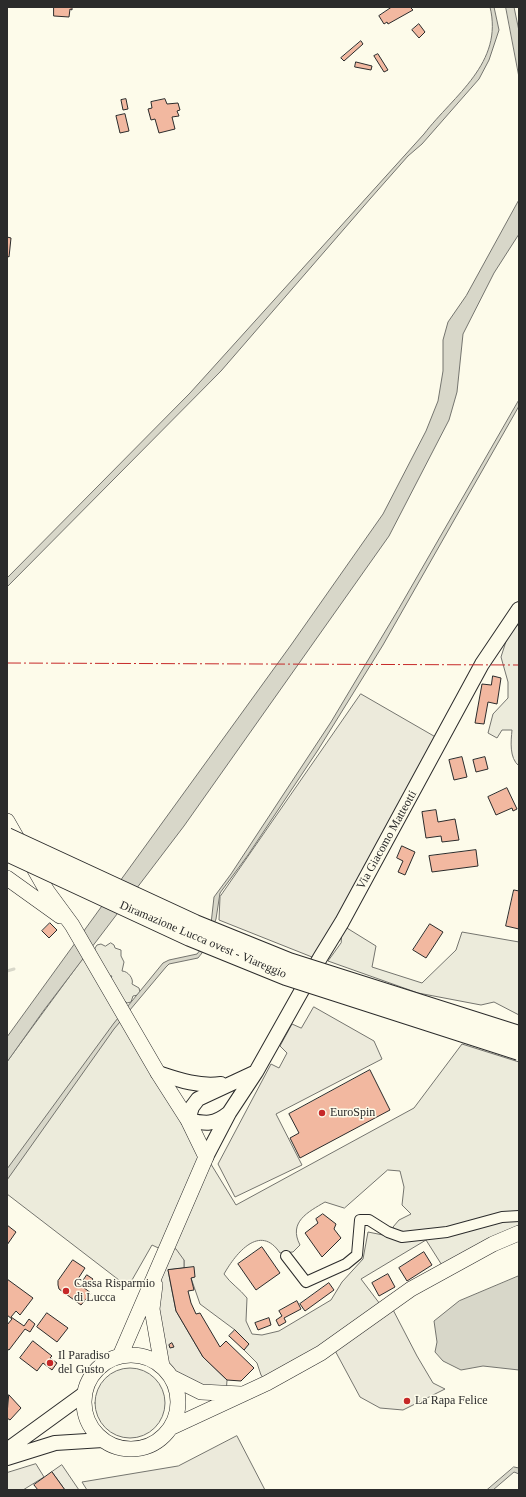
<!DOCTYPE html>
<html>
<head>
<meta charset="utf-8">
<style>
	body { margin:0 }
	#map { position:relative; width:526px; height:1497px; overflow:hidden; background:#fdfbea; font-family:Georgia,serif }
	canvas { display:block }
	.frame { position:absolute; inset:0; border:8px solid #2b2b2b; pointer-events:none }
</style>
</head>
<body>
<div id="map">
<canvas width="526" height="1497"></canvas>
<div class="frame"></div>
</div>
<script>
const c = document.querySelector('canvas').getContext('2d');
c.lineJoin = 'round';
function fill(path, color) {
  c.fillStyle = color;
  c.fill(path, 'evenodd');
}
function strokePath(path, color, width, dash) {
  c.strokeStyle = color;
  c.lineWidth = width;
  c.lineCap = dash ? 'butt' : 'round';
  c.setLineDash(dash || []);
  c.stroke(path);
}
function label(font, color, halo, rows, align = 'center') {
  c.font = font + ' Georgia,serif';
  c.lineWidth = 3;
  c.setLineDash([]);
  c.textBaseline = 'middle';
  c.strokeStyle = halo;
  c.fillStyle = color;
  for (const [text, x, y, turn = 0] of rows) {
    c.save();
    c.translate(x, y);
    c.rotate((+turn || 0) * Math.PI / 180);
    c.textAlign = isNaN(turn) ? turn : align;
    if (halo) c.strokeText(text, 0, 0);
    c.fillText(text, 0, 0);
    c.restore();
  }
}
const green = new Path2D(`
	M519,624V766C509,758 511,741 512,730H502L497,738L488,733L493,714L508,698V682L501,657L508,635Z
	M342,925L376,946L372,967L422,983L456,950L462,932L519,942V1015L494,1002L481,1005L418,993L328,961L341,943Z
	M111,943L114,945L115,948L121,950V956L124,962L122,971C128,971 134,979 132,984L139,988L140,992L138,995L133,996L131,1002L127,1003C118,996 116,987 110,979L112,976H109L95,953V948L97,945L101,944L105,946Z
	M88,952L206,1156L236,1205L414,1108L462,1044L519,1062V1233L445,1270L426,1240L361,1279L383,1308L267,1383L261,1375L257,1363L244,1350L248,1343L235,1330L200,1304L191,1278L184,1268V1260L152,1245L128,1287L7,1194V1062ZM388,1170L400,1171L404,1187L402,1205L411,1214L399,1220L393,1227L400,1241L383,1235L368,1232L363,1259L342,1282L331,1300L279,1331L262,1335L252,1334L246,1321L247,1298C240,1289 230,1283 224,1274C236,1253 260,1223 280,1253L293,1252L300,1245C288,1222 308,1212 325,1202L344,1208Z
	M95 1403a35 35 0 1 1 70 0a35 35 0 1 1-70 0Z`);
fill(green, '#ecebdb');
strokePath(green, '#74746e', 1);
const parking = new Path2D(`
	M361,694L439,739L317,959L219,920L220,897Z
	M314,1007L374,1041L382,1059L276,1114L302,1165L235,1197L218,1164L271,1064L279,1068L287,1053L280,1046L292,1024L301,1028Z
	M168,1245L176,1249L184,1260V1268L168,1270L176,1311L203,1357L227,1380L226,1394L171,1377L162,1366L152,1309Z
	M390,1304L417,1356L433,1383L445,1389L403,1410L380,1408L360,1397L332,1345Z
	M237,1436L265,1490H87L82,1482L178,1466Z
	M36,1464L44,1477L23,1490H7V1473Z
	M62,1465L79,1490H65L52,1472Z`);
fill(parking, '#eceadb');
strokePath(parking, '#74746e', 1);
const water = new Path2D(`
	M490,7H494L499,30L489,60L479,79L422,144L408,156L370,199L221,371L7,587V578L190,393L424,134C454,95 504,63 490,7Z
	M506,7H514L519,31V77Z
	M519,200V234L494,273L463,334L457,392L449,420L389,536L184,826L44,1010L7,1062V1037L291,645L383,514L426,431L438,401L443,371V340L448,322L466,296Z
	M519,400V406L383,645L318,750L248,855L220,893L216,919L202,953L198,958L169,964L166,967L114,1029L7,1180V1169L114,1023L163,963L169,960L197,954L201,949L211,924L214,897L231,874L331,722L398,610Z
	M519,1276V1370L483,1366L461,1370L443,1361L435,1352L437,1342L434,1321L459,1301Z
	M514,1467L519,1468V1474L514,1472L493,1490H487Z`);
fill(water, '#d8d7c9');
strokePath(water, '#74746e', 1);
strokePath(new Path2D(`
	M7,971L14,969`), '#d8d7c9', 3);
const building = new Path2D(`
	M54,7H72V10L70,9L69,17L54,16Z
	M392,7H410L413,10L388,24L387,22L384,24L379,16Z
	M419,24L425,32L419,38L412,30Z
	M361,41L363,44L344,61L341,58Z
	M378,54L388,70L384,72L374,56Z
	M356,62L372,66L371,70L355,67Z
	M126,99L128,109L123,110L121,100Z
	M165,99L167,104L178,103L180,110L177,111L179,116L172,117L175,129L159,133L155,119L151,120L148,109L152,108L151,102Z
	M125,114L129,131L120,133L116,116Z
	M7,237L11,238L9,257L7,256Z
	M493,676L501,678L497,704L488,702L484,724L475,723L482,684L491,685Z
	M462,757L467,777L454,780L449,760Z
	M485,757L488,769L476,772L473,760Z
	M507,788L517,809L513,811L512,808L496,815L488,797Z
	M436,810L438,822L455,819L459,840L442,842L441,836L426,838L422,812Z
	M402,846L415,852L405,875L398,872L403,861L397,858Z
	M476,850L478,866L432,872L429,856Z
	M514,890L519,891V929L506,926Z
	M50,923L57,930L49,938L42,931Z
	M430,924L443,932L426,958L413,950Z
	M370,1070L390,1110L300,1158L290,1138L299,1133L289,1114Z
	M323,1214L336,1224L334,1229L341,1238L322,1257L305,1233L318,1223L316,1219Z
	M7,1225L16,1232L7,1245Z
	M262,1247L280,1273L256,1290L238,1264Z
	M424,1252L432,1265L407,1281L399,1268Z
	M73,1260L85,1268L76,1282L91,1293L81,1305L59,1289L58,1285V1281Z
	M194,1267L195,1277L191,1278L194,1290L188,1291L191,1303L196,1314L200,1313L220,1347L226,1341L254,1368L241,1381L227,1380L203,1357L176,1311L168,1270Z
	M388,1274L395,1287L379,1296L372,1283Z
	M87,1275L93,1279L89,1285L83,1281Z
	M7,1279L33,1298L20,1315L16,1311L11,1317L24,1326L29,1319L35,1324L30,1332L25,1329L9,1350L7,1349V1325L12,1319L7,1315Z
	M329,1283L334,1290L305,1311L300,1304Z
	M297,1301L301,1309L284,1318L286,1322L279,1326L276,1320L282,1316L279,1311Z
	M47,1313L68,1328L57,1342L37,1327Z
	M269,1318L271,1325L258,1330L255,1323Z
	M235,1330L249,1344L244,1350L229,1336Z
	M33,1341L52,1356L50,1358L57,1363L52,1370L43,1363L37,1371L20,1358Z
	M172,1343L174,1347L170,1348L169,1345Z
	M9,1395L21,1408L10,1420L7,1418Z
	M52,1472L65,1490H38L34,1485Z`);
fill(building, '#f2b8a0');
strokePath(building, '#2b2b2b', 1);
const street = new Path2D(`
	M286,1256L306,1282L346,1264L357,1255L360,1220H369L388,1232L402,1237L447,1232L502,1217L519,1216`);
const secondary = new Path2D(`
	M158,1073C179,1080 199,1087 221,1084
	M229,1113C214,1125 206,1124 188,1120L192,1107L198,1099L256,1072
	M206,1157L229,1113L256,1072L320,958L342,922L482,664L519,609
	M7,1450L84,1394
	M7,1458L55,1443L103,1440`);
const primary = new Path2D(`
	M7,821L47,891L72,925L158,1073L188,1120L206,1157L120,1356
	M7,878L60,916
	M155,1285L152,1309L162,1366
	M84 1402a47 47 0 1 1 94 0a47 47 0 1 1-94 0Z
	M171,1377L201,1392L241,1394
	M170,1428L267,1383L321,1353L411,1289L493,1244L519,1233`);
strokePath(street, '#2b2b2b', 12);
strokePath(secondary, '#2b2b2b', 16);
strokePath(primary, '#2b2b2b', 16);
strokePath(street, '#fdfbea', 10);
strokePath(secondary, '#fdfbea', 14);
strokePath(primary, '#fdfbea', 15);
const highwayBridge = new Path2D(`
	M7,837L195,924L289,962L519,1035
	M7,852L190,937L286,976L519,1051`);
strokePath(highwayBridge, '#2b2b2b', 20, []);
strokePath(highwayBridge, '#fdfbea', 18);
strokePath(new Path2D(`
	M7,663L519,665`), '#c62828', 1, [14, 3, 2, 3]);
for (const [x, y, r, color] of [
	[322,1113,4,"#c62828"],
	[66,1291,4,"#c62828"],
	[50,1363,4,"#c62828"],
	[407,1401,4,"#c62828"]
]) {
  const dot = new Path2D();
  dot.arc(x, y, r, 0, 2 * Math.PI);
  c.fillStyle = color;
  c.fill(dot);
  strokePath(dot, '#fdfbea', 1.5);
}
label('12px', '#2b2b2b', '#fdfbea', [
	["Via Giacomo Matteotti",387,840,-61],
	["Diramazione Lucca ovest - Viareggio",203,940,23]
]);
label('12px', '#2b2b2b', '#fdfbea', [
	["EuroSpin",330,1113],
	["Cassa Risparmio",74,1284],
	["di Lucca",74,1298],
	["Il Paradiso",58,1356],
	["del Gusto",58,1370],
	["La Rapa Felice",415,1401]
], 'left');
</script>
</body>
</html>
